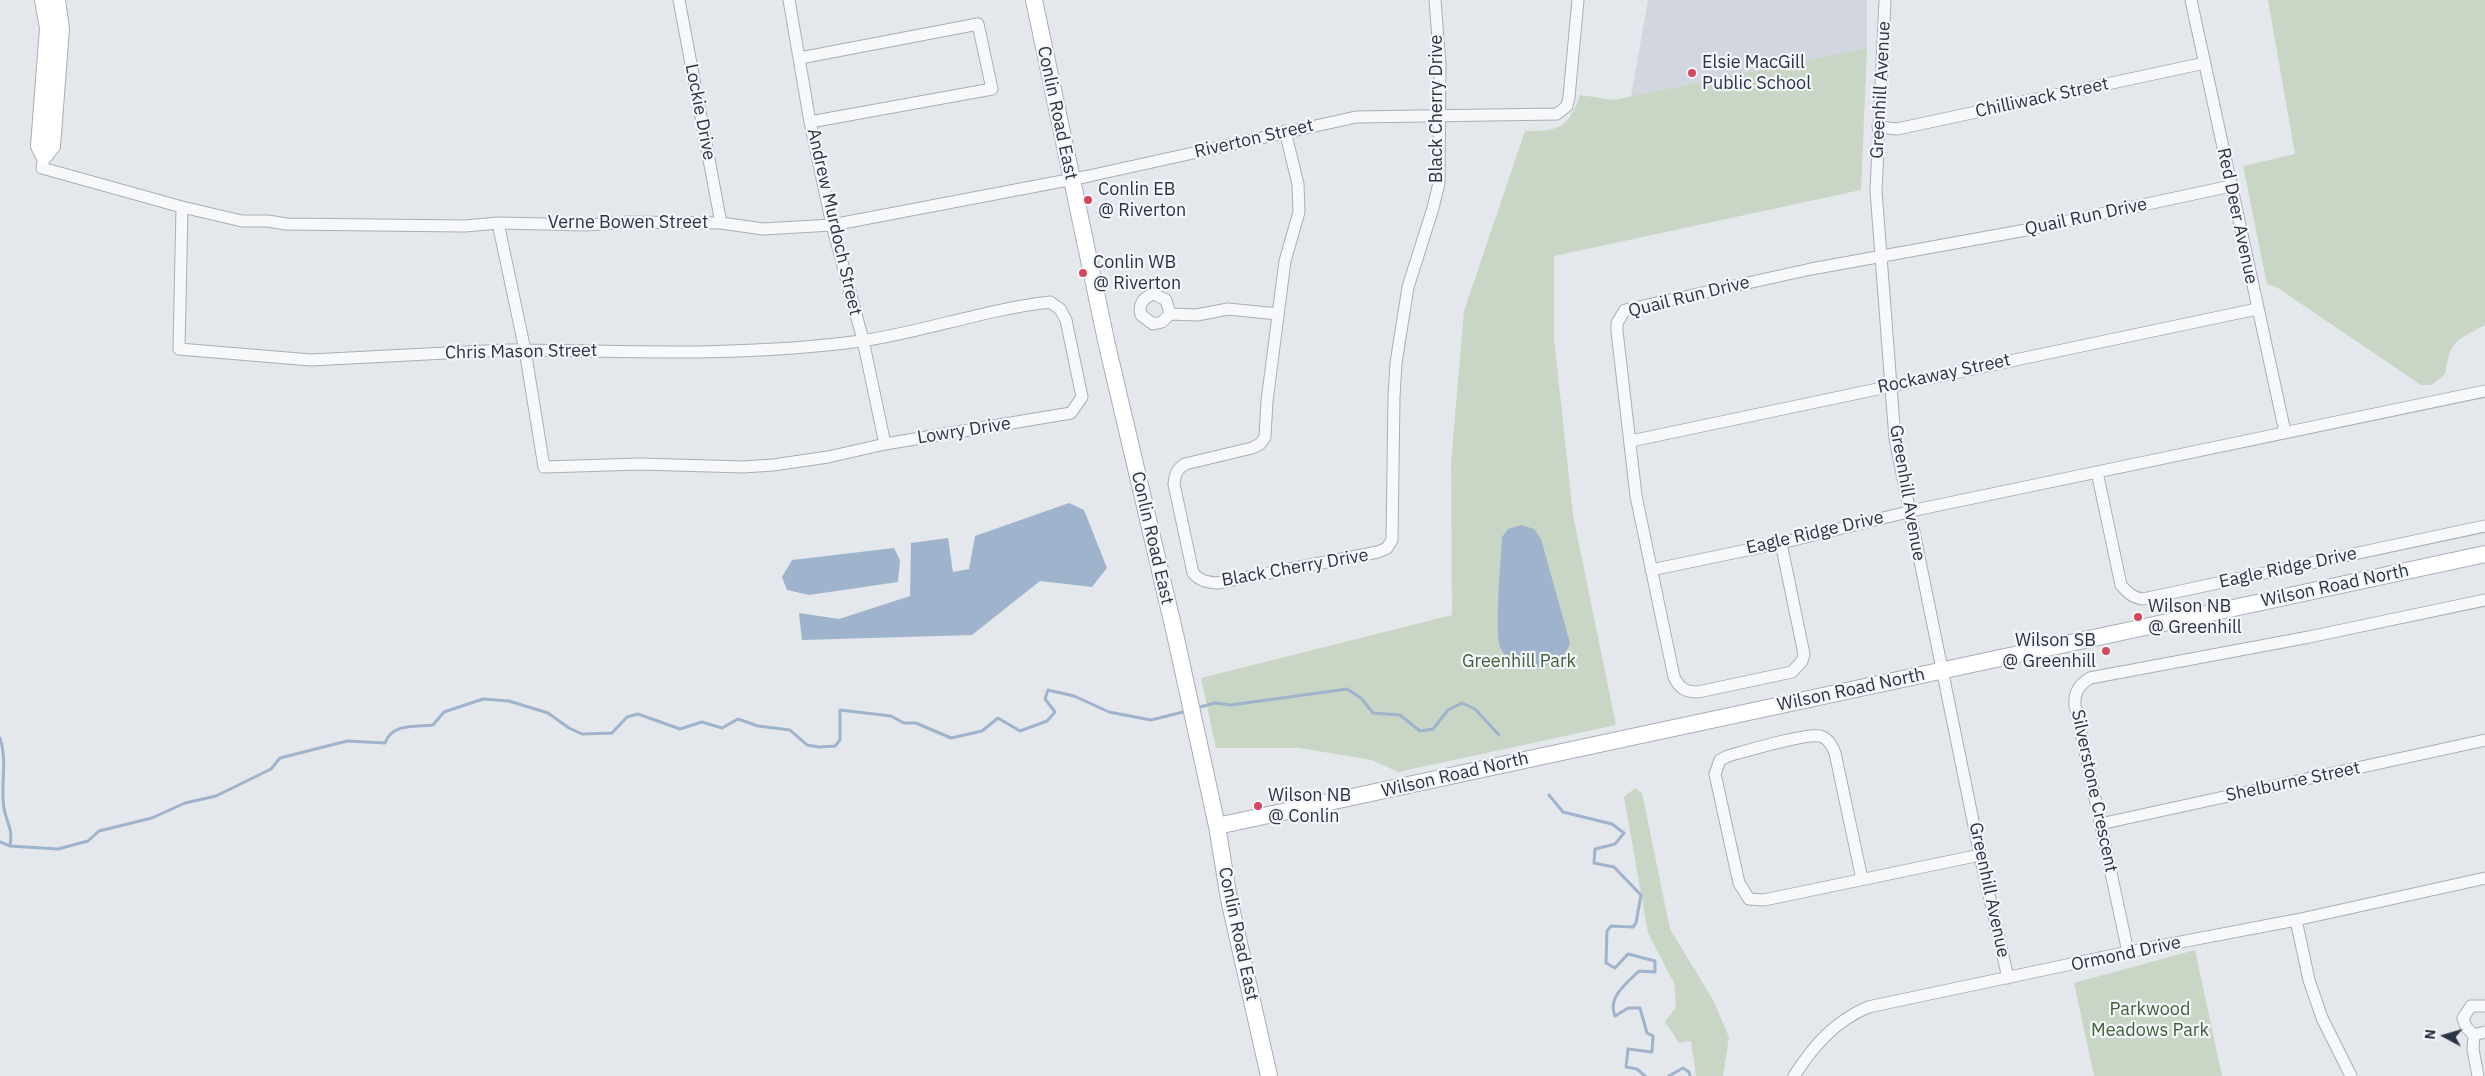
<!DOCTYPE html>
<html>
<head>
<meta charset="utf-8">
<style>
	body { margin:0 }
	#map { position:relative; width:2485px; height:1076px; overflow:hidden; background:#e4e7ec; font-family:"IBM Plex Sans",sans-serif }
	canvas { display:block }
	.north { position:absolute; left:2420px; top:1011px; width:50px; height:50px; -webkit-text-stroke:4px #f4f6f9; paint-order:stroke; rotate:276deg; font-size:14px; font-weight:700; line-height:20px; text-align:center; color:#2b3445 }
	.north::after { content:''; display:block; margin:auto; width:18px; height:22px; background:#2b3445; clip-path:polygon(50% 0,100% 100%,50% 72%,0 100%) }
</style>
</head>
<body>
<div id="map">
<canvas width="2485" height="1076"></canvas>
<div class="north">N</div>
</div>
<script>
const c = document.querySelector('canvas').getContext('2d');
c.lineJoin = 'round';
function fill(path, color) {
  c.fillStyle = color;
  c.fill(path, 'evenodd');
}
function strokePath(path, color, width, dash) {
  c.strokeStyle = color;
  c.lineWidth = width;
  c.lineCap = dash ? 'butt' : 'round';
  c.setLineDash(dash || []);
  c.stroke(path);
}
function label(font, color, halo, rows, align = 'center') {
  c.font = font + ' "IBM Plex Sans",sans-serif';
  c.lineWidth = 4.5;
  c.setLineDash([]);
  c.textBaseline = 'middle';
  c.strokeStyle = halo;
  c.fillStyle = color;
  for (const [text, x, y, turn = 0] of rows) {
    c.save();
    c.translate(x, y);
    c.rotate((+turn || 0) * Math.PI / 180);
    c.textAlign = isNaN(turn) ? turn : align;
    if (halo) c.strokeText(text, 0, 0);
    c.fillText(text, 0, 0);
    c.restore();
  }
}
fill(new Path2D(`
	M1648,0H1867V48L1631,97Z`), '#d2d6de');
fill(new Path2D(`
	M2268,0H2485V325C2456,341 2451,339 2445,374L2432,385H2421L2278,288L2267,284L2243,166L2295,154Z
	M1867,48L1861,190L1554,256V338L1573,515L1616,725L1398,772L1372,760L1299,748H1216L1201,678L1452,615L1451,463L1464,311L1525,131C1559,131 1568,129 1580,95L1614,100Z
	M1635,788L1642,793L1670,929L1713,1000L1729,1037L1723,1076H1696L1691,1041L1679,1043L1665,1022L1676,1007L1674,983L1648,933L1624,797Z
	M2195,950L2222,1076H2094L2074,983Z`), '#c9d6c5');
fill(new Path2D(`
	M1069,503L1084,510L1107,568L1092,587L1040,581L972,635L802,640L799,613L839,619L910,596L911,543L948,538L953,572L969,569L975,536Z
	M1521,525L1534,529L1541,539L1570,643C1566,657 1556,661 1543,666C1526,672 1508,665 1501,649C1494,635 1501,557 1502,537L1508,529Z
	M894,548L900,560L898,582L809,595L787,590L782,577L792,560Z`), '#9fb4cc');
strokePath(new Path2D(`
	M1200,707L1215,703L1231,705L1347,689L1361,698L1373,713L1400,715L1420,731L1433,729L1448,710L1462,703L1475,709L1499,735
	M0,738C8,762 0,785 4,808C7,826 13,826 10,846
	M1549,795L1563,812L1612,824L1624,833L1615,844L1595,849L1594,863L1614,867L1641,895L1636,923L1633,927L1611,926L1607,931L1606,963L1615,968L1628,954L1655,961V972L1639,971C1627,983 1607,997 1615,1016L1628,1008H1640L1647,1033L1653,1036L1652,1052L1628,1049L1626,1067L1637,1069L1645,1076
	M0,842L10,846L58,849L88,841L99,831L152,818L185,803L216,796L271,769L280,758L347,741L385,743C392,723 415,727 433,725L444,712L483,699L509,701L548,713L569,728L582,734L612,733L627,717L638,714L680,729L702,722L722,728L738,719L758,726L790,730L807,745L819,747L835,746L840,740V710L891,716L904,723H916L951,738L982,731L998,718L1020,731L1047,721L1055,712L1045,699L1048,690L1074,696L1109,712L1151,720L1183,712
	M1669,1076L1683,1068L1689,1072L1690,1076`), '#9fb4cc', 3);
const street = new Path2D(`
	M679,0L721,223
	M789,0L810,122L832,225L863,340L885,444
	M1885,0L1876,191L1895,439L1980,855L2008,978
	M2191,0L2285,432
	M800,58L978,24L992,89L810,122
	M1878,127L1897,129L2205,63
	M1285,131L1298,184L1299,212L1285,261L1267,401L1265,437L1260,444L1252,448L1185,464C1177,469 1175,474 1174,484L1193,573C1200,581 1206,582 1217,583L1378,552L1387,548L1392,540L1394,397L1396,363L1408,287L1433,208L1439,183L1440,65L1435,0
	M44,156L42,168L182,207
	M498,223L525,350L544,467L640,464L743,467L773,465L828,457L885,444L1071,413L1082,397L1066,320L1060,309L1050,302C986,309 924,332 861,341C749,356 637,352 525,350H504L311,360L179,349L182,207L242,221H268L286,224L465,226L498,223L587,225L627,222L721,223L763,229L832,225L1089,176L1356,117L1557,114L1567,106L1569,97L1578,0
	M1170,314L1162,322L1153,324L1141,315C1138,305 1143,297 1154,294L1166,300L1170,314L1197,315L1228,309L1278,314
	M1631,441L2257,309
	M2097,472L2121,585C2128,593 2133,598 2143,599L2485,526
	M1781,543L1804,654L1802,661L1792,672L1698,692C1686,692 1680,689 1674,677L1636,496L1617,331V323L1625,310L1811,269L2026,230L2231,186
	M1651,570L1781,543L1920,509L2485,391
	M2100,824L2485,740
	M1862,879L1835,753C1832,745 1828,738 1820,736C1805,733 1746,751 1728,756L1720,760L1715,774L1739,883L1749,899L1764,900L1980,855
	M2296,920L2309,980L2322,1018L2351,1076
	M2128,952L2075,705C2074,692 2079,685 2090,678L2309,637L2485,600
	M2485,1006H2471L2463,1018L2466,1027L2474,1035L2485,1032
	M2474,1035L2473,1049L2478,1076
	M1794,1076C1814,1045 1834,1022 1868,1007L2128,952L2296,920L2485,878`);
const secondary = new Path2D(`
	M43,0L48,28L39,146L44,156L52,146L61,29L57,0
	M1034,0L1107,345L1175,634L1217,826L1229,899L1269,1076
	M1217,826L2485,554`);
strokePath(street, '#a9aeb7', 13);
strokePath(secondary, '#a9aeb7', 18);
strokePath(street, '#f7f8fa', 11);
strokePath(secondary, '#fff', 16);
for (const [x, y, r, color] of [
	[1692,73,5,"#d1495b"],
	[1088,200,5,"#d1495b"],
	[1083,273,5,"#d1495b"],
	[2138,617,5,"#d1495b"],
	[2106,651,5,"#d1495b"],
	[1258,806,5,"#d1495b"]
]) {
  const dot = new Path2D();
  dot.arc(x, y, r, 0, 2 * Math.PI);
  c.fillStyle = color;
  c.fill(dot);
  strokePath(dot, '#f4f6f9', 2);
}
label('18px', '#2b3445', '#f4f6f9', [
	["Elsie MacGill",1702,63],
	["Public School",1702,84],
	["Conlin EB",1098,190],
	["@ Riverton",1098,211],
	["Conlin WB",1093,263],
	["@ Riverton",1093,284],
	["Wilson NB",2148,607],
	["@ Greenhill",2148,628],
	["Wilson SB",2096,641,"right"],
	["@ Greenhill",2096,662,"right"],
	["Wilson NB",1268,796],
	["@ Conlin",1268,817]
], 'left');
label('18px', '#2b3445', '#f4f6f9', [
	["Greenhill Avenue",1881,90,-87],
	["Chilliwack Street",2042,98,-12],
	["Black Cherry Drive",1437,109,-90],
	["Lockie Drive",700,112,79],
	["Conlin Road East",1057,113,78],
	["Riverton Street",1254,139,-13],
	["Red Deer Avenue",2237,216,78],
	["Quail Run Drive",2086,217,-12],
	["Andrew Murdoch Street",834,222,77],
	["Verne Bowen Street",628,223],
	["Quail Run Drive",1689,297,-14],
	["Chris Mason Street",521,352,-1],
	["Rockaway Street",1944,374,-12],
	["Lowry Drive",964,431,-9],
	["Greenhill Avenue",1907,493,80],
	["Eagle Ridge Drive",1815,533,-13],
	["Conlin Road East",1152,538,77],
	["Black Cherry Drive",1295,568,-10],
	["Eagle Ridge Drive",2288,568,-12],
	["Wilson Road North",2335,586,-12],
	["Wilson Road North",1851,690,-12],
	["Wilson Road North",1455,775,-13],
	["Shelburne Street",2293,782,-12],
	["Silverstone Crescent",2094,791,78],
	["Greenhill Avenue",1989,890,78],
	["Conlin Road East",1238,934,78],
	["Ormond Drive",2126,954,-12]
]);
label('18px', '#3f6138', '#f4f6f9', [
	["Greenhill Park",1519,662],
	["Parkwood",2150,1010],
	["Meadows Park",2150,1031]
]);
</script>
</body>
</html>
